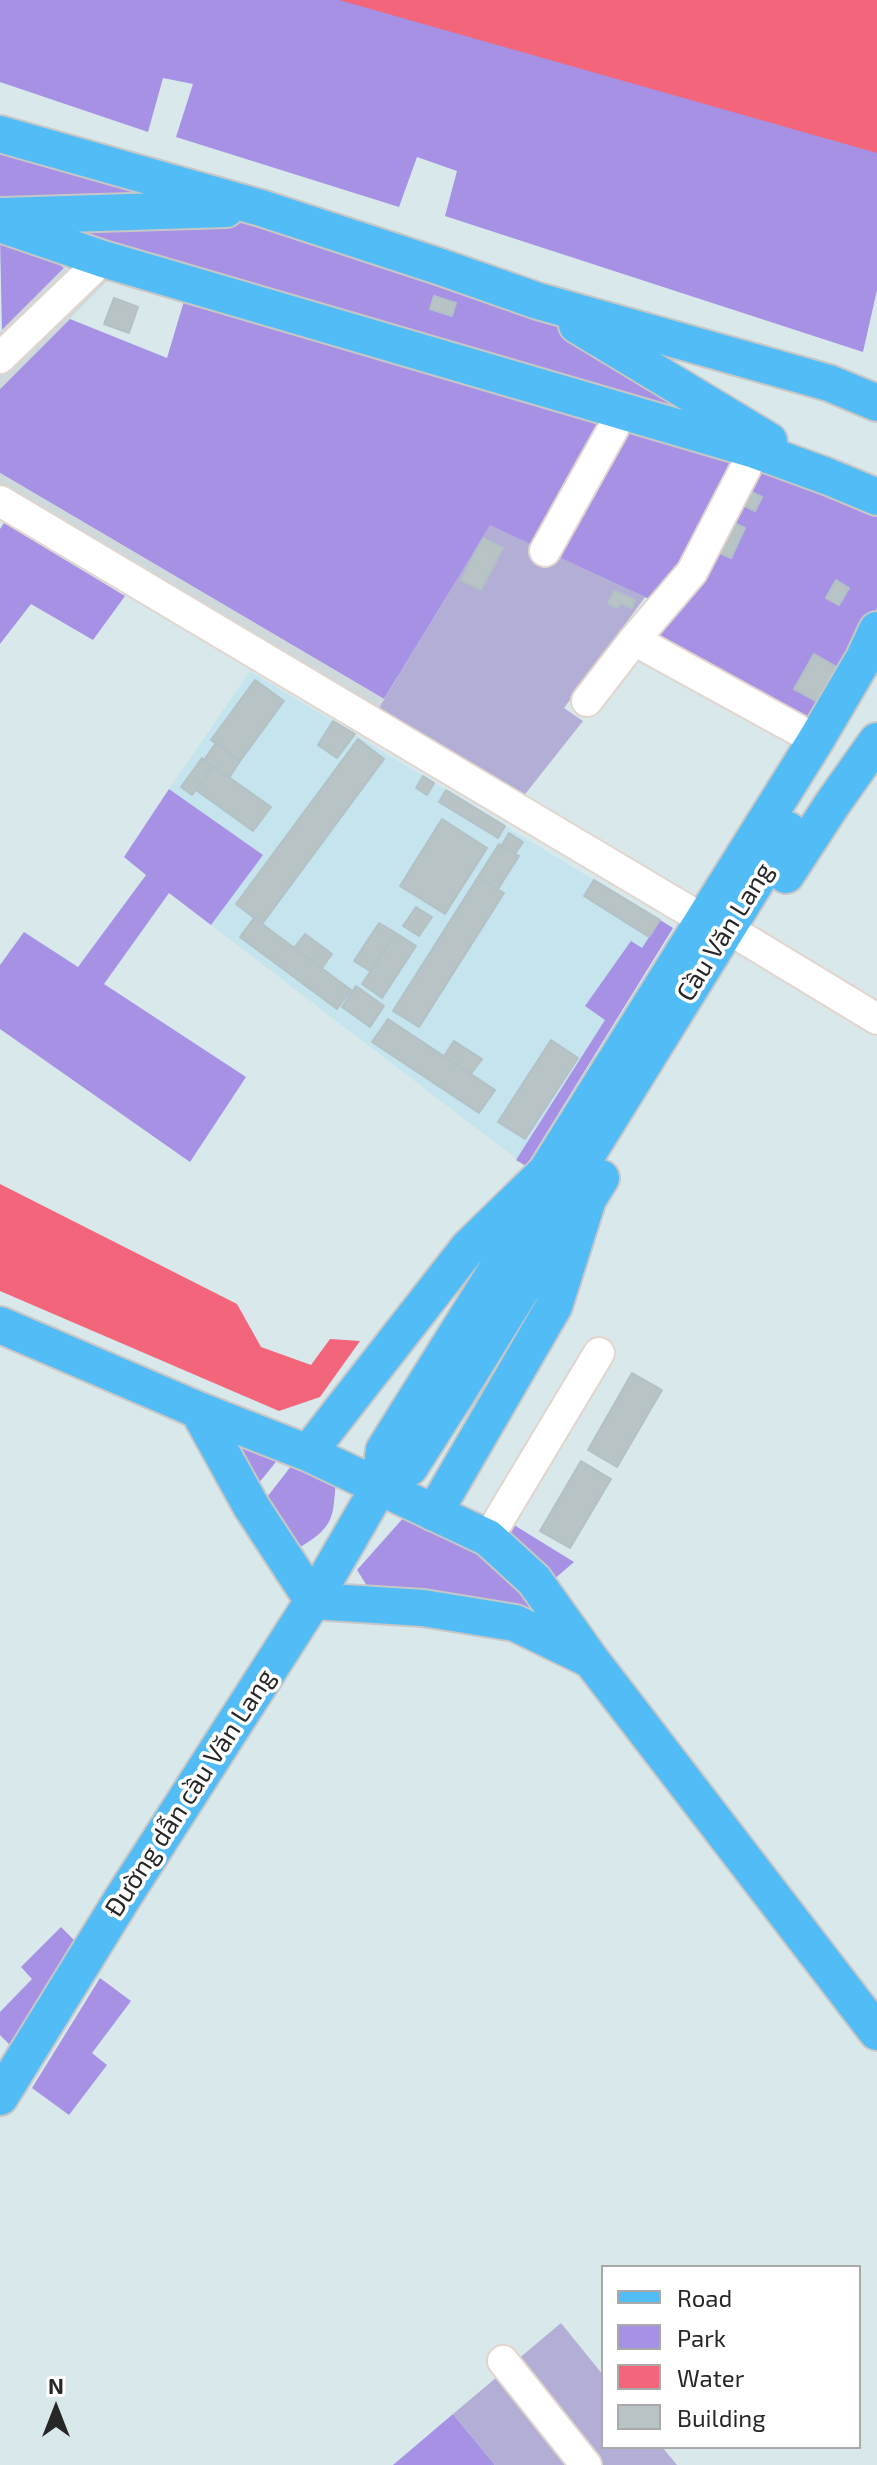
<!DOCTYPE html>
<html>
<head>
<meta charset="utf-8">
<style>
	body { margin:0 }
	#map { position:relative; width:877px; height:2465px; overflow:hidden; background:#d8e8eb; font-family:"Exo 2",sans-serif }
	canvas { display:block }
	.legend { position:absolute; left:601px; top:2265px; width:260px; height:184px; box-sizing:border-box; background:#fff; border:2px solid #a9a9a9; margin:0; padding:10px 14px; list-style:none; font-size:24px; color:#272727 }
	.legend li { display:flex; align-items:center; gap:16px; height:40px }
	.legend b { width:40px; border:2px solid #a9a9a9 }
	.north { position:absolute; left:16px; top:2369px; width:80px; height:80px; -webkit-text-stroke:6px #fff; paint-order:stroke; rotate:0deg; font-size:22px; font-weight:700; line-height:32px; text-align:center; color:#272727 }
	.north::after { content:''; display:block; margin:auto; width:28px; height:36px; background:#272727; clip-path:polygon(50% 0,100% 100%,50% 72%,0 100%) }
</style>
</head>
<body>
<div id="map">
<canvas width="877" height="2465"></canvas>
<ul class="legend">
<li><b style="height:10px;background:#52bcf6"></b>Road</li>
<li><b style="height:22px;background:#a691e5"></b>Park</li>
<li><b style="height:22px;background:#f3657a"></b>Water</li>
<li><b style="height:22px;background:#b8c3c6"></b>Building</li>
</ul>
<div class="north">N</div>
</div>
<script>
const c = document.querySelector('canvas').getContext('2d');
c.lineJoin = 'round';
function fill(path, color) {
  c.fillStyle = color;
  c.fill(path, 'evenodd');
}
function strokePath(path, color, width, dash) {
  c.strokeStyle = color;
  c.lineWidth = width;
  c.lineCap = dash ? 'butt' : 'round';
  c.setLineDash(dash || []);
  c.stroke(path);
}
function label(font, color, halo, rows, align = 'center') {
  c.font = font + ' "Exo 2",sans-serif';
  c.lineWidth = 7;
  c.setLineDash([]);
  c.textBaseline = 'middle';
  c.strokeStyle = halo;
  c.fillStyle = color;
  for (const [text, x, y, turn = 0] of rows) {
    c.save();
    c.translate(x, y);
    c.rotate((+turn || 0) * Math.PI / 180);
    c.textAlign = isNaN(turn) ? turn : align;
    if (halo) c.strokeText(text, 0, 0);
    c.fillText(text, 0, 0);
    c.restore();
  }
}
fill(new Path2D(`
	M250,671L673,928L526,1166L211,925L263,855L169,789Z`), '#c6e4ee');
fill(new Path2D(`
	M0,0H877V290L863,352L445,216L457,171L417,157L399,207L176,137L193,84L163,78L148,132L0,82Z
	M0,149L189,202L0,211Z
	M240,213L529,310L756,443L26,223Z
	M0,238L51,258L64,268L2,330Z
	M184,301L610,418L536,547L490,526L384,699L0,473V389L70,319L167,358Z
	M623,425L770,467L877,515V608L853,664L809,728L647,640L675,611L558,557Z
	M4,523L125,596L93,640L31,604L0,644V529Z
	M169,789L263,855L211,925L169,893L104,984L246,1077L190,1162L0,1029V965L24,932L78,967L146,875L124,857Z
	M660,920L673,928L526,1166L516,1160L605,1020L585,1006L631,941L642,948Z
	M230,1435L284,1452L254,1489Z
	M295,1461L336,1478C333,1514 336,1526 302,1546L284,1541L264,1501Z
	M405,1516L497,1558L536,1597L530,1610L389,1596L369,1589L357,1570Z
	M514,1525L574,1562L552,1581L507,1533Z
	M61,1927L78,1944L14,2049L0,2035V2012L32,1979L21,1967Z
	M100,1978L131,2001L92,2053L107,2065L69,2115L32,2088Z
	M453,2414L495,2465H393Z`), '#a691e5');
fill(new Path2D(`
	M490,525L645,597L564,708L583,721L522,798L377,711Z
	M561,2323L603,2375V2447H662L677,2465H495L453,2414Z`), '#b2aed6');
fill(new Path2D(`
	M64,268L68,271L67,281L0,343V332Z
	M106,269L110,278L0,389V374Z
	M0,473L384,699L375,714L0,484Z`), '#cfd8db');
fill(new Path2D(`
	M339,0H877V153Z
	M0,1184L237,1304L261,1347L311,1365L330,1339L360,1341L320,1397L279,1411L0,1291Z`), '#f3657a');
const building = new Path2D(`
	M434,296L456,303L452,316L430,309Z
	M114,298L138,307L129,333L104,324Z
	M747,490L762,497L755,511L741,504Z
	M727,520L745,528L731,558L713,550Z
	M483,538L503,548L481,590L461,580Z
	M836,580L849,588L839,605L826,598Z
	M614,591L635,600L632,608L620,603L618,608L608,604Z
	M814,654L837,667L818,702L794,689Z
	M255,680L284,701L240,761L211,740Z
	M333,721L355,734L337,758L318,745Z
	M358,739L384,759L262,924L236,904Z
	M216,743L240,761L229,778L204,760Z
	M202,758L213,766L192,795L181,787Z
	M213,766L271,807L253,831L196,790Z
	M423,776L434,783L427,795L416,788Z
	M446,790L505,826L498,838L439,802Z
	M442,819L487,848L445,914L400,886Z
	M509,833L523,842L515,854L502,845Z
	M499,844L519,856L498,889L478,877Z
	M478,877L504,893L419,1027L393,1011Z
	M594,880L660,920L649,937L584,896Z
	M416,907L432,917L419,936L403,926Z
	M254,918L351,990L337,1009L240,937Z
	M379,923L396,933L370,971L354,961Z
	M396,933L416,946L382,998L362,984Z
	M305,934L332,954L322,968L294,948Z
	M356,986L384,1006L370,1027L342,1007Z
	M388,1019L495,1090L479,1113L372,1042Z
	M551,1040L578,1058L525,1139L498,1122Z
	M454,1041L482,1059L471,1074L444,1056Z
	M632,1373L662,1390L617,1467L588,1450Z
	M581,1461L611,1479L570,1548L540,1531Z`);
fill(building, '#b8c3c6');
strokePath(building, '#b2c1c6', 2);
const minor = new Path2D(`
	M0,358L103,259
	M0,501L702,919
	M545,551L623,411
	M634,640L816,740
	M587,701L634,640L692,572L755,450
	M745,939L877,1019
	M488,1538L599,1353
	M503,2361L586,2465`);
const major = new Path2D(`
	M0,134L261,208L441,267L538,301L829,383L877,403
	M2,216L226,209
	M0,224L103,259L755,450L829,477L877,497
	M577,325L769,441
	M786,875L833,803L877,741
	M0,1325L198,1410L308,1453L488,1538L534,1580L591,1660L877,2032
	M198,1410L251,1506L313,1601L423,1608L515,1623L587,1658
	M308,1453L468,1248L546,1172L816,740L864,658L877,630
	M379,1487L410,1467L461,1387L531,1274L572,1179L788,830
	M434,1513L554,1306L588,1199L601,1178
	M0,2097L122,1899L313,1601L379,1487L384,1450L504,1258L572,1179`);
strokePath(minor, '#e2d5cd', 34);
strokePath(major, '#c7c7c7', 40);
strokePath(minor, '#fff', 30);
strokePath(major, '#52bcf6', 36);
label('26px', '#272727', '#fff', [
	["Cầu Văn Lang",725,932,-58],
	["Đường dẫn cầu Văn Lang",190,1793,-57]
]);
</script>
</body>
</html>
